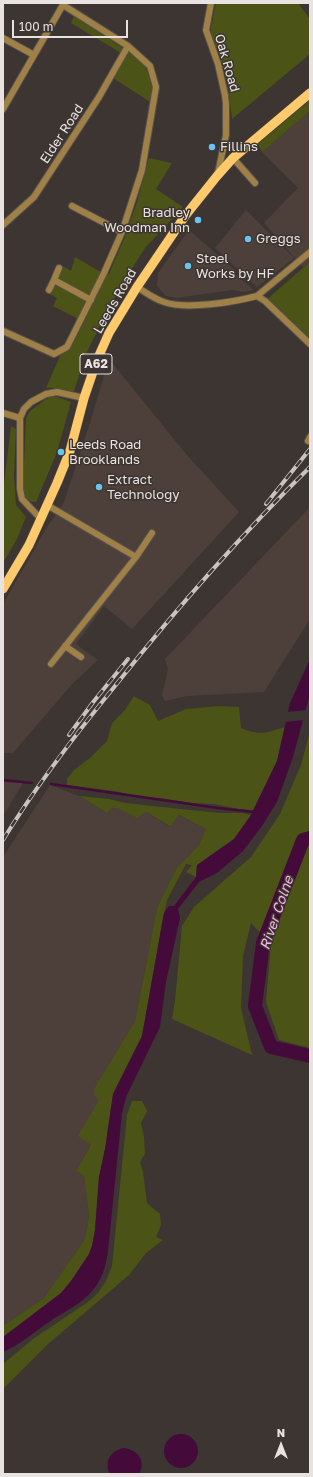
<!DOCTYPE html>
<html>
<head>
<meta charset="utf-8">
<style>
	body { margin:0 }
	#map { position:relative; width:313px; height:1477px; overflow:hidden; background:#3d3531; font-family:"Golos Text",sans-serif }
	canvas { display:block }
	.frame { position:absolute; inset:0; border:4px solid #e8e3e1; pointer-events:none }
	.north { position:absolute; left:261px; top:1425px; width:40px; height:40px; -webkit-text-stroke:3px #3d3531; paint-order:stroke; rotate:0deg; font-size:11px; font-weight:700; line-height:16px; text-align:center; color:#e8e3e1 }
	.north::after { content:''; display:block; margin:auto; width:14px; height:18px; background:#e8e3e1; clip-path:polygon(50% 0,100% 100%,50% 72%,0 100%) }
	.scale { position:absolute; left:12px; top:20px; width:116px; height:18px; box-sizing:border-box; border:2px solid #e8e3e1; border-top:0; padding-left:5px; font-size:12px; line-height:14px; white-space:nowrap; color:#e8e3e1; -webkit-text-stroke:3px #3d3531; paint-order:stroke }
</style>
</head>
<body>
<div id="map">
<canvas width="313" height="1477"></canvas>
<div class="frame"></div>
<div class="north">N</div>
<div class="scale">100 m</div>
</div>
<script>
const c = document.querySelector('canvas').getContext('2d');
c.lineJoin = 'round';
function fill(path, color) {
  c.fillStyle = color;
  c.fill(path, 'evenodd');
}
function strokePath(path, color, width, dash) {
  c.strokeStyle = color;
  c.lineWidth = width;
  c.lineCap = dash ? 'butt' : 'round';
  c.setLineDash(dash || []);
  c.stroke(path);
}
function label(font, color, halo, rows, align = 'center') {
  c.font = font + ' "Golos Text",sans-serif';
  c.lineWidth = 3;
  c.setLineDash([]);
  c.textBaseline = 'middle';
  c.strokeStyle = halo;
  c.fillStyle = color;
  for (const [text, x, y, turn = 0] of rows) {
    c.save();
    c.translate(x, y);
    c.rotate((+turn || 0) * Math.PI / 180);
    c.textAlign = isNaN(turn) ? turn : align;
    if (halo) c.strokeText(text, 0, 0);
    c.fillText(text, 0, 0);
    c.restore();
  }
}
fill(new Path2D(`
	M310,111V262L303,267L264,223L298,188L262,152Z
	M246,210L294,258L257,287L215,248Z
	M189,230L235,270L237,276L254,290L244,292L232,290L177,298L166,296L157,286L158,273Z
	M109,359L186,454L239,512L132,629L104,606L76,644L98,660L72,684L13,753H3V604L47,527L64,502L89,426Z
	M310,507V619L264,692L187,696L165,701L162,695L168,669L165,659Z
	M3,782L23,783L3,816Z
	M50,785L79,796L107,813L111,808H117L137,818L146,812L169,826L178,815L206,829L199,845L176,869L157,908L135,1021L95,1087L99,1100L79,1136L91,1145L76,1171L84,1176L89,1216L85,1239L44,1298L3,1326V857Z`), '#4d403a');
fill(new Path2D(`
	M216,3H298L310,19V54L232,119L228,84L210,32Z
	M74,16L144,62L152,87L150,102L110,76L121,53L71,23Z
	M310,100V111L262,152L258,144Z
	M149,158L172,163L156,189L183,207L145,248L127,276L105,315L87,352L74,391C64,393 60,386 46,388L60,356L72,345L84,322L53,306L57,298L46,292L59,264L71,271L75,257L101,272L109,274L126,234L137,202Z
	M310,262V338L266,300Z
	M49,397H57L71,402L57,452L36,502C26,502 25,496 23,488L26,418L30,411Z
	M11,426L16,429L14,475L16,505L26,517L17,539L3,563V492Z
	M134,696L150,705L158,721L186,709L219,706L239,707L241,728C260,736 266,733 285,727L277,761L253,810L239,809L214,804L192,803L167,799L137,796L114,791L67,785V779L74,770L91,757L107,741L112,723L125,710Z
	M310,731V1048L279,1040L266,1002L271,943L251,923L243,956L241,1008L252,1055L172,1019L175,1001L182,926L194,907L251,857L280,814L301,765Z
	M79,796L109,799L125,803L190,810L220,813H242L251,815L234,839L197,865L196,877L186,872L192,865L186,864L167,900L162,923L142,1036L113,1094L105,1149L99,1177L95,1230L92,1246L89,1254L71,1281L61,1293L3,1337V1326L44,1298L85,1239L89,1216L84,1176L76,1171L91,1145L78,1136L99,1100L94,1095L95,1087L135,1021L157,908L176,869L199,845L206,829L179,815L170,826L146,812L137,818L117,808H111L107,813Z
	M132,1101H142L147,1111L141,1123L144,1137L145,1154L140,1162L143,1172L147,1203L160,1214L161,1225L156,1237L163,1240L146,1253L129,1275L48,1344L3,1389V1364L33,1339L88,1302L98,1293L106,1281L112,1266L127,1115Z`), '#4c5317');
fill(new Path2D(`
	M310,659V694L293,757L277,802L262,826L243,851L217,873L199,882L178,909L180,918L166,982L160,1027L126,1097L122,1113L108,1251C106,1265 103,1278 93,1290C82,1304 63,1312 49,1322C34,1332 20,1345 3,1352V1337L61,1293L71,1281L89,1254L92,1246L95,1230L99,1177L105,1149L113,1094L142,1036L164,913L169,906H174L196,877L197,865L234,839L251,815L277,761L290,703Z
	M164 1451a17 17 0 1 1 34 0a17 17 0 1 1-34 0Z
	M123,1448C137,1449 147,1461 139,1474L109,1473C105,1461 110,1451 123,1448Z`), '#440b3a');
fill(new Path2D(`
	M308,710L305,720L284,722L286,712Z`), '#3d3531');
strokePath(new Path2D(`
	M3,780L32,783
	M51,784L218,808L254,812`), '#440b3a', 2.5);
strokePath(new Path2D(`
	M310,838L303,840L263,943L255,1006L271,1047L310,1056`), '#440b3a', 14);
const street = new Path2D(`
	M211,3L206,30L218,64L225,95L226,104V135L218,173
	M3,38L34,55
	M3,109L64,3
	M233,158L255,183
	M72,206L122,232
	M3,225L34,197L99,97L128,46
	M59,268L54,280L91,300
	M137,287C145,292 154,299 164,302C186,310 234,302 257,296L265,301L310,344
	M49,290L54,280
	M257,296L310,252
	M3,331L54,354L67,347L104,273L122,232L142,170L156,87L150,66L128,46L63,5
	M3,413L20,418
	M308,441L310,437
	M47,505L136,557L51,664
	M40,518L22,499L20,489V418L24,409L31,402L46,394L57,392L84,398
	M136,557L152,533
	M65,646L81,657`);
const primary = new Path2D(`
	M3,589L29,545L57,483L70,451L84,398L97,360L109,333L137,287L185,216L217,176L233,158L310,93`);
strokePath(street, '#58514d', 8);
strokePath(primary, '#58514d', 10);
strokePath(street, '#9f8047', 6);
strokePath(primary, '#feca6b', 9);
const rail = new Path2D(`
	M266,504L310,449
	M69,735L94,701L128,659
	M3,840C36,786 75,735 115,686C176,609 240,536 310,467`);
strokePath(rail, '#c9c3c1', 4);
strokePath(rail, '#3d3531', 2.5, [8]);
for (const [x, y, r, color] of [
	[212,147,4,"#68c4f0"],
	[198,220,4,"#68c4f0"],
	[248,239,4,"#68c4f0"],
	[188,266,4,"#68c4f0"],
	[61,452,4,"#68c4f0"],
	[99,487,4,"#68c4f0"]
]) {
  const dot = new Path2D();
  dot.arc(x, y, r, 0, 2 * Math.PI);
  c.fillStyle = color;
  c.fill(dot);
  strokePath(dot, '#3d3531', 1.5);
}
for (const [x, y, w] of [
	[96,364,32]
]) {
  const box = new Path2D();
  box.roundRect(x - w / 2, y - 10, w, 20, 3);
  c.fillStyle = '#3d3531';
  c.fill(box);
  strokePath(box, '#e8e3e1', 1);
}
label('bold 12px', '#e8e3e1', null, [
	["A62",96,364]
]);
label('13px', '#e8e3e1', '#3d3531', [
	["Oak Road",227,63,74],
	["Elder Road",62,134,-57],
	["Leeds Road",115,301,-60]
]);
label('13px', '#e8e3e1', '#3d3531', [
	["Fillins",220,147],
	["Bradley",190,213,"right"],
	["Woodman Inn",190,228,"right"],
	["Greggs",256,239],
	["Steel",196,259],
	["Works by HF",196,274],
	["Leeds Road",69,445],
	["Brooklands",69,460],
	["Extract",107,480],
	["Technology",107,495]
], 'left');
label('italic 14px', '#f5b6e4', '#3d3531', [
	["River Colne",277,913,-71]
]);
</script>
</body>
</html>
